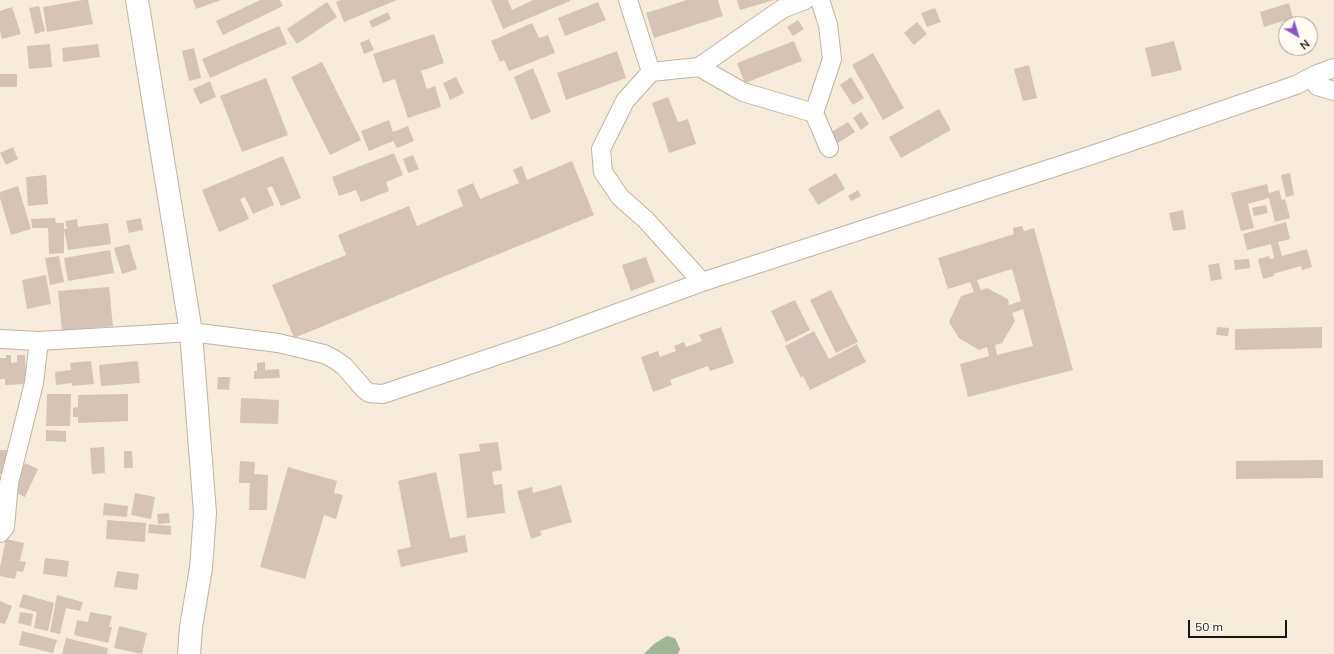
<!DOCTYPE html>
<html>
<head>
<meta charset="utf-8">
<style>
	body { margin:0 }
	#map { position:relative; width:1334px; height:654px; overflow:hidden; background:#f7ecdb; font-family:Mulish,sans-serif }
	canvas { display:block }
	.north { position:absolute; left:1278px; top:16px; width:40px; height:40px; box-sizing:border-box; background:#fffaf3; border:1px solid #a39f98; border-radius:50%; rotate:142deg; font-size:11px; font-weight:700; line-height:16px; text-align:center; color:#19160f }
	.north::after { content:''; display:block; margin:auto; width:14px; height:18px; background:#8a54cc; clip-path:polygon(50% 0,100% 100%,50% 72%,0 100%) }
	.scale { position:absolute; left:1188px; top:620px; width:99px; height:18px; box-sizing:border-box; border:2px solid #19160f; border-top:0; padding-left:5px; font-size:12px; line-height:14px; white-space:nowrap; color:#19160f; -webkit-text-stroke:3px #fffaf3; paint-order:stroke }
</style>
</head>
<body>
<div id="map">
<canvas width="1334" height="654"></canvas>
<div class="north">N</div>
<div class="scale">50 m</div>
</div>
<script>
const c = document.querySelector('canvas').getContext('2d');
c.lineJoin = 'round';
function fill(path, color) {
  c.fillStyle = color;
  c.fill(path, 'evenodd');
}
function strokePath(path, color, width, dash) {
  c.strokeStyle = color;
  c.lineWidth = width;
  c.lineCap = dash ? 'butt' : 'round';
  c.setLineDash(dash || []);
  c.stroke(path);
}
fill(new Path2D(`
	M667,636L675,638L680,649L678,654H644L654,644Z`), '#a1b697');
fill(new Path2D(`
	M83,0H88L93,24L47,32L43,7Z
	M193,0H221L196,9Z
	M260,0H280L283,6L223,35L216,21Z
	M341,0H397L344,22L336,2Z
	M491,0H508L512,10L533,0H570V1L503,29Z
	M687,0H718L723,16L654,38L646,13Z
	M737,0H774L740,10Z
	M327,2L337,17L297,44L287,29Z
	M598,2L606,20L565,36L558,18Z
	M1289,3L1293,18L1264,27L1260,12Z
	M39,6L45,31L35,34L29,8Z
	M12,7L21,34L2,39L0,31V11Z
	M935,8L941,22L927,27L921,13Z
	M388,12L391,19L372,28L369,21Z
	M798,20L804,29L793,36L787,27Z
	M917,22L927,34L914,45L904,33Z
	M532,23L539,38L548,35L555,53L509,71L504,60L500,62L491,41Z
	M279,26L287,44L210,78L202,59Z
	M434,34L444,63L421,71L427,89L435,86L441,107L408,118L395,79L383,83L373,54Z
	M369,39L374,50L364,54L360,43Z
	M794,41L802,61L745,83L737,63Z
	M1174,41L1182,70L1152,77L1145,48Z
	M50,44L52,67L29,69L27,46Z
	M98,44L100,57L63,62L62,48Z
	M194,48L201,78L189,81L182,51Z
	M617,51L626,78L566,100L557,73Z
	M873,53L904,108L883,120L852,65Z
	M322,62L361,140L330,155L291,77Z
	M1029,65L1037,98L1023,101L1014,69Z
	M533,68L551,112L531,120L514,77Z
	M0,74H17V87H0Z
	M456,77L464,93L450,100L443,83Z
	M851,77L864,98L853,105L840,85Z
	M266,78L288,135L242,152L220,96Z
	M210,81L216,97L200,104L193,89Z
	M668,97L678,122L688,119L696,144L669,153L652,103Z
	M939,109L951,130L901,158L889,137Z
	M861,112L869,124L861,130L853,118Z
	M389,120L393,132L408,126L414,141L397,148L393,141L369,151L361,131Z
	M848,122L855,132L835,145L828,134Z
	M13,147L18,159L6,165L0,153Z
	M394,153L403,175L386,182L389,191L361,202L356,190L339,196L332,177Z
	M413,155L419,169L408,173L403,159Z
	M283,156L301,198L281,206L272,186L267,188L274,205L253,214L245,197L240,199L249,219L219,232L202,190Z
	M572,161L594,215L294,338L272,285L346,255L338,235L409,206L417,226L463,206L457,190L473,183L480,199L519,183L513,170L522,166L527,180Z
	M836,173L845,189L818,205L808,189Z
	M1290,173L1294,195L1286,197L1281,175Z
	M46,175L48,204L28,206L26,177Z
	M1267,184L1269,193L1279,190L1282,200L1285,199L1290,218L1275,222L1269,198L1248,204L1254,228L1241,231L1231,193Z
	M18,186L31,229L11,235L0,198V192Z
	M858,190L861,196L851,201L848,196Z
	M1266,205L1268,213L1254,216L1252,208Z
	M1183,210L1186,229L1173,231L1169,213Z
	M55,218L56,223H64V253L49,254L48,228H32L31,219Z
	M141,218L143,230L129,233L126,221Z
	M77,219L78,227L108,223L111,244L68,250L64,229H67L65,221Z
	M1286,222L1290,239L1278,242L1282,256L1307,249L1312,267L1302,270L1301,266L1273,274L1274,276L1263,279L1258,259L1269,256L1270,259L1274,258L1271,244L1247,250L1243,234Z
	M1022,226L1024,231L1034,228L1073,370L968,397L960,364L989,356L987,347L979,350L959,338L949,322L961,296L974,292L970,282L948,289L938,258L1014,234L1013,228ZM1012,269L1021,301L1009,305L1008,299L987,288L981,290L977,280ZM1023,309L1033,346L997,355L995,345L1002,343L1015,321L1012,313Z
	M129,244L137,269L122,274L114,248Z
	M110,250L114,273L68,281L64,258Z
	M59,256L64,282L50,285L45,258Z
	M646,257L655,282L631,291L622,265Z
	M1249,259L1250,268L1235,270L1234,260Z
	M1219,263L1222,279L1211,281L1208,265Z
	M46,275L51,304L27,309L22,280Z
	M109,287L113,326L62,331L58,291Z
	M831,290L858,342L836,353L810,300Z
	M795,300L810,330L786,342L771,311Z
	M721,327L734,363L710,371L708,366L670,380L672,385L653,392L641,357L658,351L660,357L676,351L674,346L684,342L686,347L702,341L699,335Z
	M1217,327L1229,328L1228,336L1216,335Z
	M1322,327V348L1235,350V329Z
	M814,331L829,359L857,344L866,362L810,390L803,376L801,378L785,346Z
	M6,355H11V363L17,362V355H25L26,384L5,385V379H0V358H6Z
	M91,361L94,384L72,386V383L56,385L55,372L71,370L70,363Z
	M138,361L140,383L101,386L99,365Z
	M265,362V370L279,369L280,378L254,379V371H257V363Z
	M218,377H230L229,390L217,389Z
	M47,394H71L70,426H46Z
	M128,394V421L78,423V417H73V408L78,407V395Z
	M241,398L279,400L278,424L240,423Z
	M46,430L66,431V442L46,441Z
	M498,442L502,470L492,472L494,485L502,484L505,513L467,518L459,454L480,451L479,444Z
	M104,447L105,473L92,474L90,448Z
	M0,450H9L7,475L0,474Z
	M124,451H132L133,468H124Z
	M1323,460V478L1236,479V461Z
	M240,461L255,462L254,474L268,475L267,510H249L250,483H239Z
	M25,463L38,469L25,497L12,491Z
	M288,467L337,481L334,493L343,495L336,519L324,515L305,579L260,567Z
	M436,472L450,538L465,535L468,552L401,567L397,550L411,547L398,481Z
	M561,485L572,522L540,531L542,535L531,539L517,491L532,487L533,493Z
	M135,493L155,497L151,519L131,515Z
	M104,503L128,506L127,517L103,515Z
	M169,513L170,523L158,524L157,514Z
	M107,520L146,523L145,542L106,539Z
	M149,524L171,526V535L148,533Z
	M6,539L24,543L20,561L26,562L23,572L17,571L15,579L0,576V567Z
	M45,558L69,561L67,577L43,574Z
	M117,571L139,574L137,590L114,587Z
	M23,594L54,603L48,631L34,628L37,612L19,607Z
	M57,595L83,602L80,611L66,608L60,634L50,632Z
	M0,601L12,606L5,624L0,623Z
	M20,612L33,614L31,626L18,623Z
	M90,612L112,616L109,627H112L108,643L74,635L77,620L88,622Z
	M119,626L147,633L142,654L114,648Z
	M22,631L57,640L53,653L19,645Z
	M66,638L108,648L107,654H62Z`), '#d6c3b8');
const minor = new Path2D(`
	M628,0L651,72
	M820,0L828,25L832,59L814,113L829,148
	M699,67L743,92L814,113
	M1317,86L1334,91
	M702,282L646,220L620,197L603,172L601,149L625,101L651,72L699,67L782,9L805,0
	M0,339L39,341L191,332L278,343L324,354L334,359L344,366L364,389L369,393L383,394L555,336L702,282L1089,156L1296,85L1315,75L1334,68
	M0,533L5,527L9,483L34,383L39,341`);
const major = new Path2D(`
	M137,0L191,332L205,513L201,568L191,627L189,654`);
strokePath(minor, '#beb4a3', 20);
strokePath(major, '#beb4a3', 24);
strokePath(minor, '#fff', 18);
strokePath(major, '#fff', 22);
</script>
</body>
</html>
